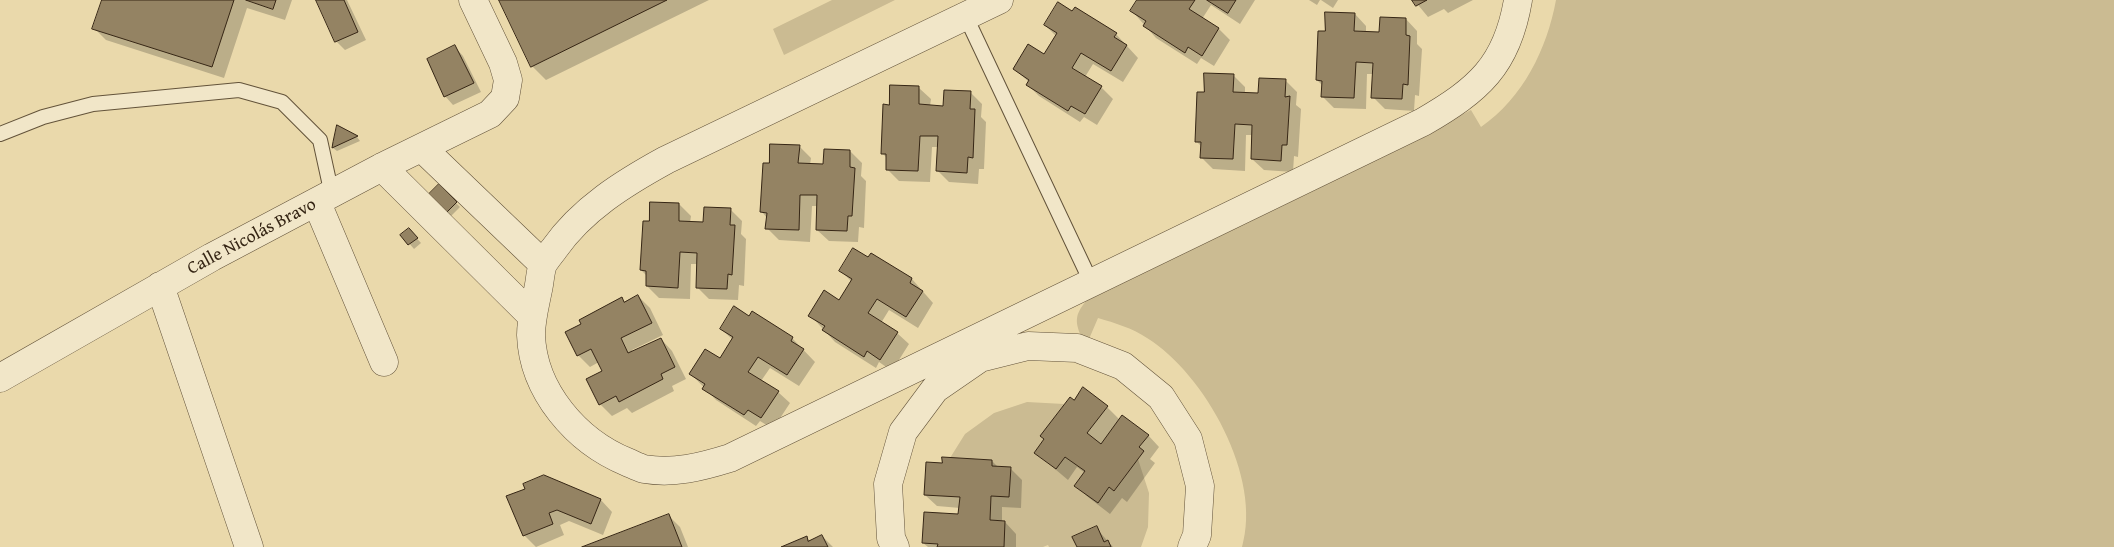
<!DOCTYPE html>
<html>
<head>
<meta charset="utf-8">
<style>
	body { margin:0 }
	canvas { display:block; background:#ead9ab }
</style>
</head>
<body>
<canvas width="2114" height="547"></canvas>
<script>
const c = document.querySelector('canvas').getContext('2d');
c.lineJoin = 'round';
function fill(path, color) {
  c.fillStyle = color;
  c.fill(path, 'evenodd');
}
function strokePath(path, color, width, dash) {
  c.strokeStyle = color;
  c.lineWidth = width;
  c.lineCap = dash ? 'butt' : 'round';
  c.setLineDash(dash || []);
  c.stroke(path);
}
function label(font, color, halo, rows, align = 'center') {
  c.font = font + ' "Gentium Book Plus",serif';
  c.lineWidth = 4;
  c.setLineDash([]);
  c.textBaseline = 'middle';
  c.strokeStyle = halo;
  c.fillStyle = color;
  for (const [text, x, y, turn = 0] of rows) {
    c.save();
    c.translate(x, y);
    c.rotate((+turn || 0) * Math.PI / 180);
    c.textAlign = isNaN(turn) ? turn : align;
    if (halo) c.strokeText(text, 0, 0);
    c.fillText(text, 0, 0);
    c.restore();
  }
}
fill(new Path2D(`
	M832,0H895L784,55L773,29Z
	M1556,0H2114V547H1242C1263,478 1205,374 1147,338C1132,328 1115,323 1098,318L1089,339L1081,336C1074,320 1076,313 1087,300L1311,192L1471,110L1481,127C1523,98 1547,49 1556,0Z
	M1027,402L1064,404L1041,436L1044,439L1034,453L1055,469L1065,457L1085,471L1074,486L1098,503L1109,487L1114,491L1138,459L1149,493L1148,527L1141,547H1111L1108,540L1104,542L1096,526L1072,537L1077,547H1049L1048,545L1043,547H1004L1005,521L990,520L991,496H1009L1011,467L992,466V460L950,458L965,434L994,413Z`), '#cbbb92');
fill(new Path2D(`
	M103,0H292L285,20L247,8L224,78L106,40L94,28Z
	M317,0H347L366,40L345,50L336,41Z
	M500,0H709L546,80L532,66Z
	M1138,0H1255L1240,24L1211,5L1202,19L1219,29L1230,40L1214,66L1201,58L1197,64L1156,38L1132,11Z
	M1309,0H1320L1317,5Z
	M1321,0H1338L1333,8Z
	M1414,0H1473L1448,13L1444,9L1428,17Z
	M1355,14L1366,26V33H1380L1406,19L1417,31V44L1422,49L1419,96L1415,95L1414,111L1385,109L1373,97L1374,74H1367L1366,109L1334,108L1322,96L1323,86L1317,80L1326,32Z
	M1045,25L1116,34L1138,58L1123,82L1093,64L1085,77L1101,87L1113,99L1097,125L1084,117L1080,122L1039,96L1028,85L1029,82L1014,69L1044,55L1056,36Z
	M455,47L463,56L481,92L453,105L445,96Z
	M1234,76L1245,87V94L1259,95L1285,80L1297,92L1296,105L1301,109L1298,157L1294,156L1293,172L1264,170L1252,159L1253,135H1246L1245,171L1213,169L1201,157L1202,147L1196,141L1205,93Z
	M919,88L931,99L930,106L945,107L970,92L982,104L981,117L986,122L984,169H979L978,184L949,182L937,170L938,147H932L930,182L899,181L887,169L888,159L882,153L890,106Z
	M338,127L357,137L360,141L337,151L333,148Z
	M799,146L811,158L810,165L825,166L850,151L862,163L861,176L866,181L864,228L859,227L858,242L829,241L817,230L818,206H812L810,242L779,240L767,228V218L762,212L770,165Z
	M439,186L460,207L448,219Z
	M679,204L691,216L690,223L705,224L730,209L742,221L741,234L746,239L744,286L739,285L738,300L709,299L697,287L698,264H691L690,299L659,298L647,286V276L641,270L650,223Z
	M413,234L421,243L414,249L402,235Z
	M871,255L912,279L933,303L918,328L889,310L881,323L897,333L909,344L892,371L879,362L876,368L835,342L810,315L840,302L852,282L840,270L868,259Z
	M638,296L650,308L663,335L632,350L633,353L661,339L672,351L686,379L672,386L674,391L632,413L627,408L612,416L600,404L604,371L599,362L590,367L578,355L583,324L622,299L626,303Z
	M750,318L792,338L815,362L799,386L770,368L761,381L778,392L790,403L773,429L760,421L756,426L716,400L691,374L720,360L733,340L721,329Z
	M1074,401L1107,407L1120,420L1148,435L1159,447L1150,459L1155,463L1127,502L1122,498L1110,514L1088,497L1076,485L1085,473L1077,467L1068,480L1036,453Z
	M992,461L998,467L1010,468L1022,480L1021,508L1002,507V522H1005L1016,534V547H928L923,543L960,515V508L937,506L925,495Z
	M544,477L601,500L612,512L603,535L569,521L560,525L564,535L536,547L524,535L526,489Z
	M668,515L680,527L688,547H585Z
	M1096,528L1113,547H1078Z
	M822,536L833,547H784L806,537L810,541Z`), '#0003');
const building = new Path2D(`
	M102,0H234L212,67L92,29Z
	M246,0H276L273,9Z
	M316,0H344L358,32L335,42Z
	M499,0H667L531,67Z
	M1137,0H1195L1189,9L1219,28L1202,56L1188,47L1185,53L1143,26L1146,21L1130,11Z
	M1207,0H1236L1228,13Z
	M1412,0H1427L1416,6Z
	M1058,2L1072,11L1075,7L1117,33L1114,37L1127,45L1111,71L1081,53L1072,68L1102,86L1085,114L1071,106L1068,111L1026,85L1029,80L1013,69L1028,44L1044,54L1057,33L1044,25Z
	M1325,12L1355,13L1354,31L1379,32L1380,17L1406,18V35L1410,36L1408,85L1403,84L1402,99L1371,98L1373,63L1356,62L1354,98L1321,97L1322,81L1316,80L1318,31H1325Z
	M455,45L474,83L444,97L427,59Z
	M1204,73L1234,74L1233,92L1258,93L1259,78L1286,79L1285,97L1290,96L1287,145H1282L1281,161L1251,159L1252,125L1235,124L1233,159L1200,158L1201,142H1195L1197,92H1204Z
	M890,85L919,86V104L943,106L944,90L971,91L970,109H975L973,158L968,157L967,173L936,171L938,136H920L918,171L886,170V154H881L883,104L889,105Z
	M337,125L358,136L332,148L333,142Z
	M770,144L800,145L798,163L823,164L824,149L850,150V167L855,168L852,216H848L847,231L816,230L817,195H800L799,230L765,229L767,213L760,212L763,163H769Z
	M439,184L457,202L443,216L425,198Z
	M650,202L679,203V221L703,222L704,207L731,208L730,225H735L732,275L728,274L727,289L696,288L697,253L680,252L678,288L646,286V271L640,270L643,221H649Z
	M409,228L418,238L408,245L400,235Z
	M853,248L868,257L871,253L912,278L910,283L923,291L906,317L877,299L868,313L898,332L880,360L867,351L864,357L822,330L825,326L808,316L824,290L839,300L852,279L839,271Z
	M638,295L652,323L621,338L628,353L661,338L675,367L661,374L663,379L619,402L616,396L599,405L586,379L602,371L591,349L577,356L565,332L581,324L579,320L622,297L624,302Z
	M734,306L749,316L752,311L793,337L791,341L804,349L787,375L758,357L748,372L779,391L761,418L748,410L744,415L702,389L705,384L689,374L705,349L720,358L733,337L720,329Z
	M1083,387L1108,406L1087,433L1101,444L1122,415L1149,435L1139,447L1144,451L1114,491L1109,487L1098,503L1074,486L1085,471L1065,457L1056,469L1034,453L1044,439L1040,436L1070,397L1074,400Z
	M942,457L992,460V466L1011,467L1009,497L991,496L990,520L1005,521L1004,547H937L938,544L922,543L924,512L958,514L960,497L924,495L926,462L942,463Z
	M544,475L601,499L591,524L557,510L549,513L553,524L523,536L506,496L525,489L523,484Z
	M669,514L682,547H582Z
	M1097,526L1104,542L1108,540L1111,547H1077L1072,537Z
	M822,535L828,547H781L807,536L808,541Z`);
fill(building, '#948363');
strokePath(building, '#362615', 1);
const service = new Path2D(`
	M966,17L1092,284
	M0,134L43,117L93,104L239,90L282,102L320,140L332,195`);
const minor = new Path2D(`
	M999,0L666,160C624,183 582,209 554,249C551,253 546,259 543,264C540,272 540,282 538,290C535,305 531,320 531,335C533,391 576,441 627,462C632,464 638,467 644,469C674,474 701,467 730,458L1423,122C1478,90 1507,66 1518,0
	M422,148L543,264
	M382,167L532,316
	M317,203L384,362
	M160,286L249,547
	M0,378L212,257L382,167L490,114L505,98L508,80L503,63L473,0
	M895,547L891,538L888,484L903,432L935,389L980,358L1028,346L1077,348L1123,366L1161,397L1188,439L1200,486L1197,535L1192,547`);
strokePath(service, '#63533a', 16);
strokePath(minor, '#63533a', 29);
strokePath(service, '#f1e6c8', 14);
strokePath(minor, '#f1e6c8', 28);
label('18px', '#362615', '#f1e6c8', [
	["Calle Nicolás Bravo",252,237,-28]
]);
</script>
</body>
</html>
